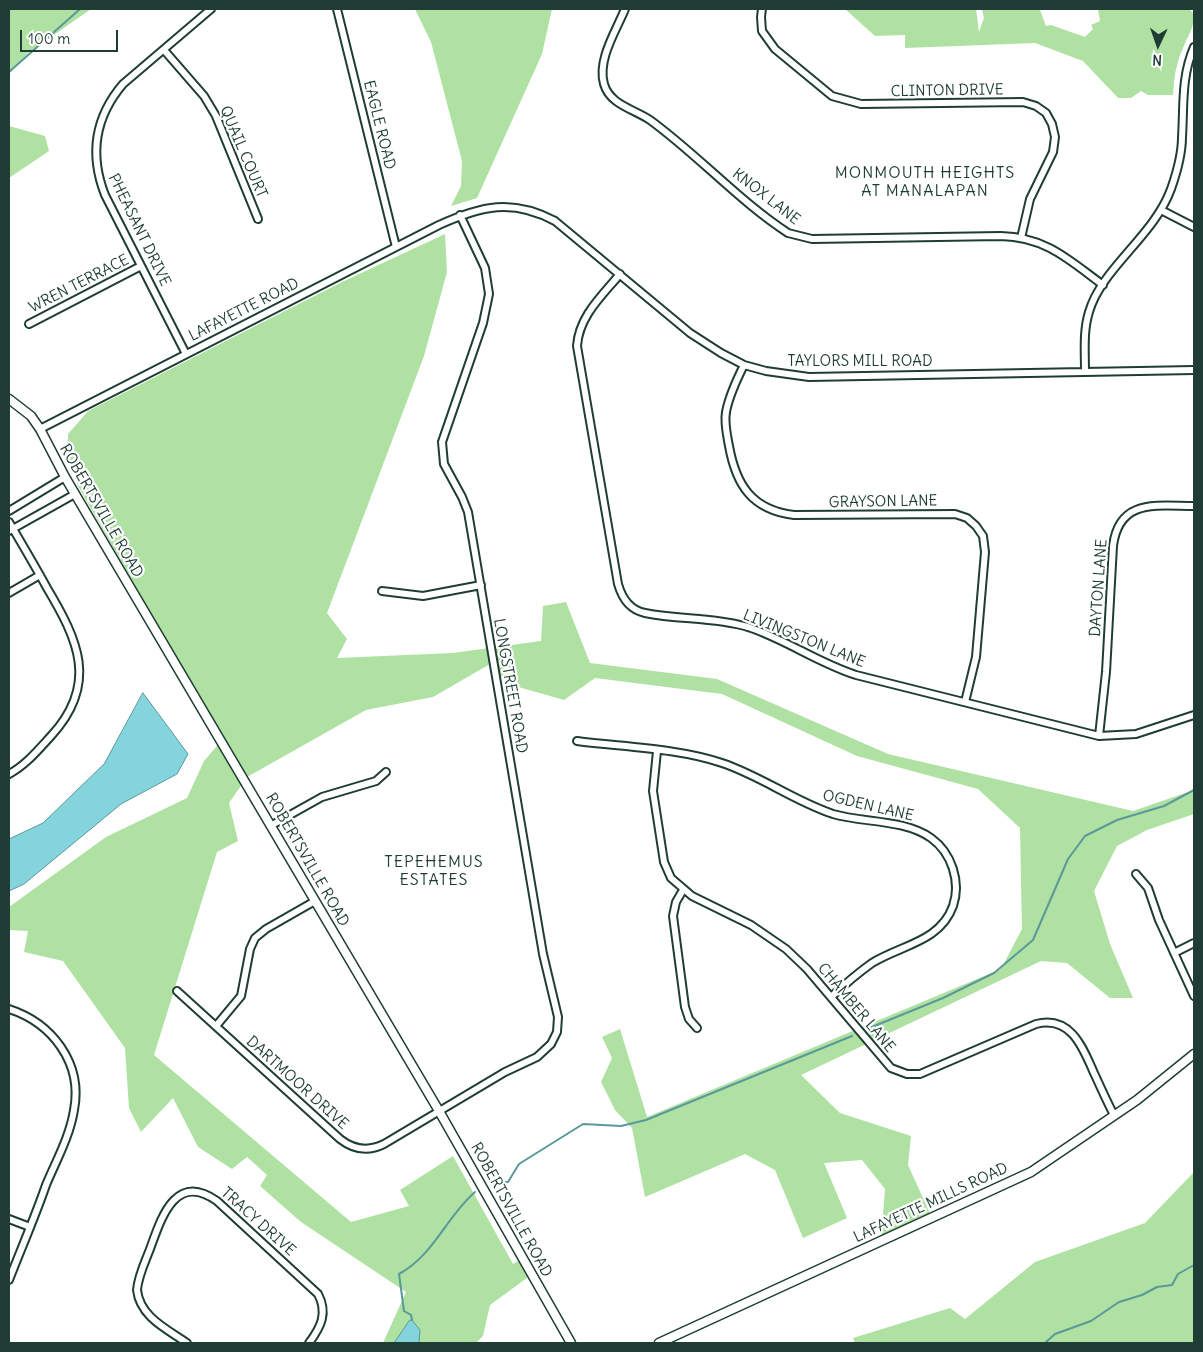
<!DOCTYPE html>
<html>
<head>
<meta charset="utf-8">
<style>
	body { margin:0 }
	#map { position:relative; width:1203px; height:1352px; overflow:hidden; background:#fff; font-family:Delius,sans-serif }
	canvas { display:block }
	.frame { position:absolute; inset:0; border:10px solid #1f3d34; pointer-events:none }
	.north { position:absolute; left:1133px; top:20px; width:50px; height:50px; -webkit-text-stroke:4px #fff; paint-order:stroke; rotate:183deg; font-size:14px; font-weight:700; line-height:20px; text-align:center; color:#1f3d34 }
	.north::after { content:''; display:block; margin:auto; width:18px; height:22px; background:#1f3d34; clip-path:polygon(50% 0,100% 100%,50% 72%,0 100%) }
	.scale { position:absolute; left:20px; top:30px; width:98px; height:22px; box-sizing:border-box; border:2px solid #1f3d34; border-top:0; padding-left:6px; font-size:15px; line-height:18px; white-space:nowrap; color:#1f3d34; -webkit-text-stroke:4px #fff; paint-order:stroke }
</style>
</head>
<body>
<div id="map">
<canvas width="1203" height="1352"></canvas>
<div class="frame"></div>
<div class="north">N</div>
<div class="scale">100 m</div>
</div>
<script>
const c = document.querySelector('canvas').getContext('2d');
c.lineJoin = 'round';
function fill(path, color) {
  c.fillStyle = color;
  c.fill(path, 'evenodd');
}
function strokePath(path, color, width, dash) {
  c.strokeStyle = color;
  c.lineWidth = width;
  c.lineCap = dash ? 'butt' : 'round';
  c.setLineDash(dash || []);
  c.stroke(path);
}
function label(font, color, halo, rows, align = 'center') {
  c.font = font + ' Delius,sans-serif';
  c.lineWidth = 4.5;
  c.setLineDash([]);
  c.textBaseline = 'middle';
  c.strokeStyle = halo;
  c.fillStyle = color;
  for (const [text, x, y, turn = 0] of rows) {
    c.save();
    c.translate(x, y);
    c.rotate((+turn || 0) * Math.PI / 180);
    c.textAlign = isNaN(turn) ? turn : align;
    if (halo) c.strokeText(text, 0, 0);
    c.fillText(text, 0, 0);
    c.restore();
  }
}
fill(new Path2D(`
	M9,9H91L28,53L9,74Z
	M415,9H552L542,54L477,198L451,206L461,186L462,161L431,42Z
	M845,9H976L979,32L984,18L982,9H1043L1040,10L1046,26L1051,25L1085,37L1093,29L1091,25L1100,21L1098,9H1189L1194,14C1194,29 1188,35 1183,48C1176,63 1174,78 1173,95H1148L1141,91L1131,98H1118L1083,61L1035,43L905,48V35L875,36Z
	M9,126L45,136L49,151L9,178Z
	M445,234L447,272L424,356L327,613L347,639L337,658L453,653L541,641L543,606L566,602L590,663L717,679L888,754L1133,811L1194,790V814L1147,830L1117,846L1094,891L1110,944L1133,998H1110L1067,963L1041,961L801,1075L840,1113L911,1136L908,1165L933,1220L881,1240L885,1189L862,1160L824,1163L847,1218L803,1238L775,1170L745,1154L645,1197L632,1128L615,1110L601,1082L612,1058L602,1037L620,1029L647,1117L1001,969L1022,929L1020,828L978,789L857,756L722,694L595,678L564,700L508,684L490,664L433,697L366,710L247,777L229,803L238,841L217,852L154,1055L351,1222L409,1206L400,1190L453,1156L513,1264L522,1259L531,1275L490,1305L483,1336L476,1343H383L406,1292L301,1222L260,1186L267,1175L247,1157L232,1169L198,1147L173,1098L141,1132L129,1108L125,1048L63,961L24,952L28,931L9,930V907L106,837L187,798L204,761L223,739L78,486L68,456V434L88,411L342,282Z
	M1194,1172V1343H855L853,1338L950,1308L965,1319L1035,1262L1145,1223Z`), '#aee1a2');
const water = new Path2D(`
	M143,693L188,754L177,774L121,804L24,884L9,891V839L43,823L104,764Z
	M412,1320L420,1330L419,1343H394L409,1321Z`);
fill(water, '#83d4dc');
strokePath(water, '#5b9899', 1);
strokePath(new Path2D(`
	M9,72L80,9
	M867,1029L943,998L994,973L1033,940L1068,859L1085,836L1117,820L1164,806L1194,790
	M491,1182H508L519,1164L583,1124L621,1126L646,1120L852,1036
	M412,1320L411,1315L404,1311L399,1274C434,1255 446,1217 475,1192
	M1045,1343L1055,1334L1091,1321L1119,1302L1142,1295L1157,1287L1172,1285L1178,1274L1194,1265`), '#5b9899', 2);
const minor = new Path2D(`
	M337,9L396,247
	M625,9C616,31 597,60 604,84C610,105 634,109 650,120C698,155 739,201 788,233L812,239L1001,236C1046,237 1069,260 1103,285
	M762,9L761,17L762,31L775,49L832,96L861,104L1023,102L1036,106L1046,113L1052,124L1055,137L1053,152L1030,199L1021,238
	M164,50L204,96L216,116L258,219
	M1161,210L1194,227
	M620,274C602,296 579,316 577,346L618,584C622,598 630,610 645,613C679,620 714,617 748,627C785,639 818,663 856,675L1099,736L1136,734L1194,715
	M29,324L141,266
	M186,354L105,195C89,154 95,117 123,84L211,9
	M744,365C737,379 729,396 726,412C724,423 727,435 729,446C736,485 752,510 794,515L955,514L967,518L976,526L983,536L985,552L976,657L965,702
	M1085,372C1085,352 1083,331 1089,312C1101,269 1154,236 1171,189C1177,172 1182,155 1182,137C1184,106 1181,77 1194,47
	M40,429L439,225C481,206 512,198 555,221L690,333L721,353L744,365L766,371L809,377L1194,370
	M9,511L65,477
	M9,522C22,544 35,566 47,588C78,640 99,684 51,736C38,750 26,765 9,774
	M9,531L75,494
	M382,591L423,596L481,585
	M9,593L40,575
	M1099,736L1106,672L1113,546C1119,498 1157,506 1194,506
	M577,741C623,747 678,748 722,763C761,776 794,801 833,814C864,823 904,819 931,838C952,853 961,882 953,906C940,942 901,945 872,963C858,973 844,985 831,997
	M657,751L653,791L664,862L671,878L692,896L751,925L786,949L807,969L891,1068L907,1074H920L1036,1024C1071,1015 1083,1048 1094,1073C1101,1088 1107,1102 1114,1115
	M272,825L322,797L376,781L386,772
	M1136,874L1148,888L1159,920L1194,996
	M683,890L676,902L673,916L685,1007L689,1019L697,1028
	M1174,953L1194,943
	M177,991L340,1139C354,1150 368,1152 384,1144L505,1072L537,1057L551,1044L557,1032L558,1017L543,954L468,512L462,497L444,464L442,442L483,323L489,294L485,268L460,215
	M9,1009C52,1023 83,1063 74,1110C70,1136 56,1161 46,1185C35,1217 21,1249 9,1280
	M216,1026L241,996L250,949L255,938L266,929L315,901
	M9,1219L30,1227
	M187,1343C167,1329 140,1317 137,1290C138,1276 145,1262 150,1249C161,1219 175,1171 217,1201L318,1294C328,1313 321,1327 309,1343`);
const tertiary = new Path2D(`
	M9,399L31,416L40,429L65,477L439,1111L571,1343
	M659,1343L1031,1172L1137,1100L1194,1054`);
strokePath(minor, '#1f3d34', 10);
strokePath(tertiary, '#1f3d34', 11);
strokePath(minor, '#fff', 6);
strokePath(tertiary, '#fff', 8);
label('15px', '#1f3d34', '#fff', [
	["CLINTON DRIVE",947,91,-1],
	["EAGLE ROAD",379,125,76],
	["QUAIL COURT",243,152,67],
	["KNOX LANE",766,197,38],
	["PHEASANT DRIVE",139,230,64],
	["WREN TERRACE",79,284,-27],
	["LAFAYETTE ROAD",244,310,-27],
	["TAYLORS MILL ROAD",860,362],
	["GRAYSON LANE",883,502,-1],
	["ROBERTSVILLE ROAD",101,511,60],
	["DAYTON LANE",1099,588,-86],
	["LIVINGSTON LANE",804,639,22],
	["LONGSTREET ROAD",510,686,80],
	["OGDEN LANE",868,806,13],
	["ROBERTSVILLE ROAD",307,860,60],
	["CHAMBER LANE",856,1008,50],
	["DARTMOOR DRIVE",297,1083,42],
	["LAFAYETTE MILLS ROAD",931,1203,-25],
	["ROBERTSVILLE ROAD",511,1210,61],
	["TRACY DRIVE",258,1222,42]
]);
c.letterSpacing = '1px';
label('16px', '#1f3d34', '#fff', [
	["MONMOUTH HEIGHTS",925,173],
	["AT MANALAPAN",925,191],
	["TEPEHEMUS",434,862],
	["ESTATES",434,880]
]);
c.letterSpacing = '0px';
</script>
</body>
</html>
